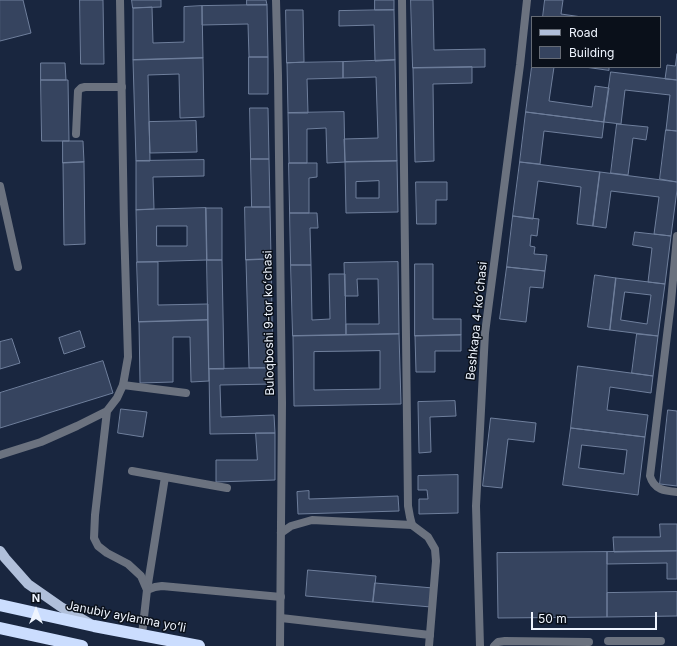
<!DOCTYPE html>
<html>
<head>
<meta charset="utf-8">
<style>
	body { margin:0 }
	#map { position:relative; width:677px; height:646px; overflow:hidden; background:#19263f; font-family:Inter,sans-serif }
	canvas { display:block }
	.legend { position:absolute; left:531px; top:16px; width:130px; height:52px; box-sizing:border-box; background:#0a101a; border:1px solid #656b75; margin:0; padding:5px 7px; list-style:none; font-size:12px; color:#eef4fe }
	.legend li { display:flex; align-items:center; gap:8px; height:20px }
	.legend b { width:20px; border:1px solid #656b75 }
	.north { position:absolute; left:16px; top:590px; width:40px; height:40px; -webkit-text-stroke:3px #0a101a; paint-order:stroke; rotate:0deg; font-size:11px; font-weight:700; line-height:16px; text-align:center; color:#eef4fe }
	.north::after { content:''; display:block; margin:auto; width:14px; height:18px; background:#eef4fe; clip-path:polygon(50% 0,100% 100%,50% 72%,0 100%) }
	.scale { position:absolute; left:531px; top:612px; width:126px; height:18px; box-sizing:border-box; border:2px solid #eef4fe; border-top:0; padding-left:5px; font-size:12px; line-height:14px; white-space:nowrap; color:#eef4fe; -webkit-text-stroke:3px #0a101a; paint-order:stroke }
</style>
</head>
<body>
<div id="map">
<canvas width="677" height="646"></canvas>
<ul class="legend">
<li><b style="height:5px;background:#b0bfda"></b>Road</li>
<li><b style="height:11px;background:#36445f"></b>Building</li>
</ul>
<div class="north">N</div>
<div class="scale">50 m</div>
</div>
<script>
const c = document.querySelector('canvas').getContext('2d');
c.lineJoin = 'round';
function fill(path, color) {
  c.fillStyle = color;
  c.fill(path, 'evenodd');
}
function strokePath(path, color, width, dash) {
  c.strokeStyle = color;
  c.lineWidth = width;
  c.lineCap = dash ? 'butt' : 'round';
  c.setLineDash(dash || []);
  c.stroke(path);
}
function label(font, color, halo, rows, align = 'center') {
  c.font = font + ' Inter,sans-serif';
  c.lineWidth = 3;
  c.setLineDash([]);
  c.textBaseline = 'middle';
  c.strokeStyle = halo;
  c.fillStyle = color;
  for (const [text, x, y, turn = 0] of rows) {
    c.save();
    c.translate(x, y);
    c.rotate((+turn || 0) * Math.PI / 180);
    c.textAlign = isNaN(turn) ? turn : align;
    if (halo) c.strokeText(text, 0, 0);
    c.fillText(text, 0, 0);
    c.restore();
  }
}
const building = new Path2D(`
	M0,0H23L31,33L0,41Z
	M80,0H103L104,64H81Z
	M132,0H161V7L133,8Z
	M247,0H266L267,5H247Z
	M375,0H394V10H375Z
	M411,0H433L434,50L485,49V67L413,68Z
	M545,0H563L561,14L582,17H543Z
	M267,5L268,57H249L248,24L202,25V6Z
	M202,6L203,58L133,60V8L152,7L153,43L184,42V7Z
	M286,10H303L304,62L287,63Z
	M394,10L395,60L375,61L374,25L339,26V11Z
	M677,54V80L665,79L667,65L675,66Z
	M249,57H268V94H249Z
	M203,58L204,117L180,118L179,74L148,75L150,161H136L133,60Z
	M395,60L397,161L345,162L344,139L378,138L376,77L343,78V62Z
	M343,62V78L307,79L308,113H288L287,63Z
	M41,63H65L66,80H41Z
	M472,67V83L433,84L434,161L415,162L413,68Z
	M532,67H554L549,101L592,107L595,86L609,88L604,122L526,112Z
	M585,67H609V70Z
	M611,72L677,80V131L666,130L670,95L625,90L621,124L604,122Z
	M41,80H68L69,141H42Z
	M250,108H268L269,159H251Z
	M344,112L345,162L327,163L326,128L307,129V163H289L288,113Z
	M526,112L604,122L602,138L544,131L540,164L520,162Z
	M196,121L197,152L150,153L149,122Z
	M617,124L648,127L646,140L633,138L628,175L611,173Z
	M666,130L677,131V182L660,179Z
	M63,141H83L84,162L63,163Z
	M251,159H269L270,207H252Z
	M204,160V176L153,177L154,209L136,210V161Z
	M397,161L398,212L346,213L345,162ZM379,181V198H356V182Z
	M84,162L85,244L64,245L63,163Z
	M520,162L600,172L593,226L577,224L581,187L538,181L533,219L513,216Z
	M289,163H317V177L309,178V213H290Z
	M600,172L677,182V190L671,236L654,234L659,197L611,191L606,228L593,226Z
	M416,182H447V200H436V224H417Z
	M245,207H270L271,259L246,260Z
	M206,208L207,260L137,262L136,210ZM157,226H187V246H157Z
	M206,208H222V260H207Z
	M290,213H317L318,228H310L311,265H291Z
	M513,216L539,219L537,236L531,235L530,246L535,247L534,254L547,255L545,271L507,267Z
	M635,232L671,236L665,284L648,282L652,248L633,245Z
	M271,259L273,368H249L246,260Z
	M207,260H222L224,369H209Z
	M137,262H158V305L208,304V320L139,322Z
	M398,262L399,334L346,335V324H379L378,279H357L358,296H345L344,263Z
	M415,264H433V319H461V335L415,336Z
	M291,265H311L312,320L330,319L329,274H345L346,335L293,336Z
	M507,267L545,271L543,288L530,287L526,322L500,319Z
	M595,275L616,278L610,330L588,327Z
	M616,278L665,284L658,336L610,330ZM625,292L651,295L647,324L621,320Z
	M208,320L209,381L191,382L190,337H173V382L140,383L139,322Z
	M80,331L85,347L64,354L59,338Z
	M399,334L401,404L294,406L293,336ZM380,351V389L314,390V352Z
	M637,334L658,336L653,376L632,373Z
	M461,335V351H435V372H416L415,336Z
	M12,339L20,363L0,369V342Z
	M103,361L113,393L0,428V393Z
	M578,366L653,376L651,393L610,387L607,410L648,415L645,437L571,428Z
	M273,368V384L220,385L221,417L274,415L275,433L210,434L209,369Z
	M455,401L456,416L430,417L431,452L419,453L418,402Z
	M121,409L147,412L143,437L118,433Z
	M668,410L677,411V486L660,484Z
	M491,418L536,423L534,442L508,439L502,488L483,486Z
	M571,428L645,437L638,495L563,485ZM582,445L627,450L624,474L579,468Z
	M256,433H275V480L216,482V460H257Z
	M458,475V513L419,514V499H428L427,490H418V476Z
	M309,491V499L398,496L399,511L298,514L297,492Z
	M660,524H677V551L614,552L613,537H660Z
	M677,551V579H667V563L607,564V552Z
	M607,552V617L498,618L497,553Z
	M308,570L376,576L373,602L306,596Z
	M375,583L433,588L431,607L373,602Z
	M677,592V616L607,617V593Z`);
fill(building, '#36445f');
strokePath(building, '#6f7f9c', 1);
strokePath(new Path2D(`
	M76,134L78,91L81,88L85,87H122
	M0,186L18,267
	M123,385L186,393
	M132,471L227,488
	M281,533L291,526L312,520L412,525
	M147,590L155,587L162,586L281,597
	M147,590L165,477
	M281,618L430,635
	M608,641H661
	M494,646L498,642L505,641L589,642`), '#6b727f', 8);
strokePath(new Path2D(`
	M276,0L278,75L282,403L280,646
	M402,0L408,506L410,517L412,525L428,537L435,549L436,561L429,646
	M677,236L671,302L650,476C654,490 665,491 677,492
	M107,411L95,515L94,538L98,546L107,553L128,564L141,576L147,590L142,635
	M0,455L41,442L77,426L107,411L117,398L123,385L128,357L124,225L120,0
	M480,646L476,506L485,333L520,65L527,0`), '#6b727f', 8);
strokePath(new Path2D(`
	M0,551L5,558L28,584L61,607L89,623`), '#b0bfda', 10);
strokePath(new Path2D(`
	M0,605L94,626L199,646
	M0,628L82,646`), '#cbddfe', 12);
label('12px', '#eef4fe', '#0a101a', [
	["Beshkapa 4-koʻchasi",477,321,-84],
	["Buloqboshi 9-tor koʻchasi",269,323,-91],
	["Janubiy aylanma yoʻli",126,617,11]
]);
</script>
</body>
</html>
